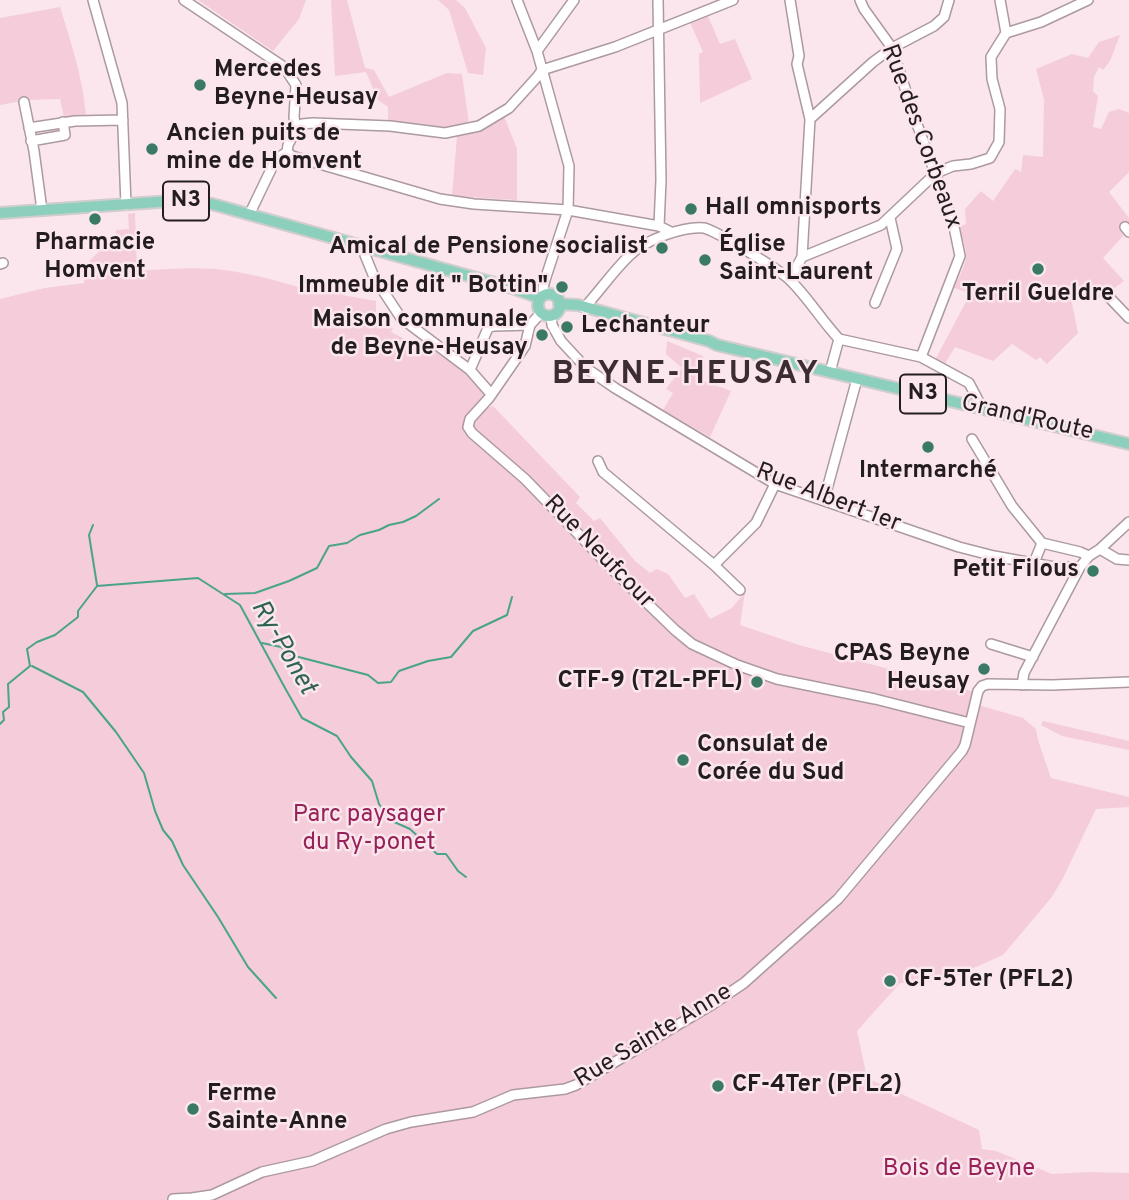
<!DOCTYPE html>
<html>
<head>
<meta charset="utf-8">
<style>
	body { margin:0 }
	canvas { display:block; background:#fae6ec }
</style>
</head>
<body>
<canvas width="1129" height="1200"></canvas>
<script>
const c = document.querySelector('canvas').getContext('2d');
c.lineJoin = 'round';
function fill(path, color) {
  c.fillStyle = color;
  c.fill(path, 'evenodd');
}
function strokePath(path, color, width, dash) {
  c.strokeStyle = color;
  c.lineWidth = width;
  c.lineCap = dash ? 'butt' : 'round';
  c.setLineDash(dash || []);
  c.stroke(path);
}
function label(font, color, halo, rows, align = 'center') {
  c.font = font + ' Overpass,sans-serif';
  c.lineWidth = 5;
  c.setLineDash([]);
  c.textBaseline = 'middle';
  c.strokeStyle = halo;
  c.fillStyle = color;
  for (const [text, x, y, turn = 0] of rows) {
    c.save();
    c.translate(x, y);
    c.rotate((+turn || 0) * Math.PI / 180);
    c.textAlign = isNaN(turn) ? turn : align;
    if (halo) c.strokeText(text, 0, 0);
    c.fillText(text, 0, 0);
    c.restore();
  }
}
fill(new Path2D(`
	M198,0H306L299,19L273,51Z
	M331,0H347L365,68L374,70L389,97L447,73L462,74L469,124L440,129L388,122V107L378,100L366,72L335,76Z
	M438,0H456L465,8L486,48L483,75L468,73L449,10Z
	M60,7C71,43 83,78 86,116L64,117L60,99L28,100L0,105V18Z
	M707,14L720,44L735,39L752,79L700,103L699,54L703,52L690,22Z
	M1120,35L1110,61L1103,70L1099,67L1094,77L1093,91L1098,96L1093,127L1101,129L1109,112L1119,109L1129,113V172L1109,192L1129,218V222L1120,230L1123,236L1103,258L1124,281C1103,296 1100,304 1074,295L1071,298L1078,333L1047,364L1040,357L1036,360L1012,344L993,361L955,347L943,367L934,362L969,296L964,291L954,288C969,257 969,259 959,227L966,224L965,209L981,191L993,201L1015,169L1021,172L1023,155L1043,157L1044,100L1036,69L1072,54L1088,58L1099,42Z
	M504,116L517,149V200L452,196L457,136L479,131Z
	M135,213L137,271C168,269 200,266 231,271C258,275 285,283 311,291L315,282L345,286L342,295L376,301V313L370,318L393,328L391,332L422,348L430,343L465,370L484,392L485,409L493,406L580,497L576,503L594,521L600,518L635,561L650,573L657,569L668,574L685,598L694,594L710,619L732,608L745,592L740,625L799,645L975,692V704L1023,718L1036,729L1038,740L1051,778L1129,797V807L1096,809L1062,880L1051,898L1003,955L944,981L900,983L857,1031L867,1078L979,1130L982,1149L996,1151L1052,1174L1089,1172L1129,1173V1200H0V299L45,288L84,283L85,272L81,271C89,259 101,252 109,239L115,238L116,230L129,229L128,214Z
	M667,341L703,356L705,368L701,380L731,391L710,437L663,410L673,393L666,389L682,368L666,354Z
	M1043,721L1129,741V750L1062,736L1041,725Z`), '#f5ccd9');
strokePath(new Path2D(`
	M93,525L89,535L97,585
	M225,594L255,593L289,581L317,568L329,546L347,543L360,535L379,530L389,525L403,522L416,516L439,499
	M262,643L281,647L291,655L368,675L378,683L391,682L399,671L428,661L451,657L473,631L507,615L512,597
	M32,666L83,692L116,732L144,773L155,811L163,830L172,841L183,865L218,917L248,967L276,998
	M0,724L4,720L3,712L9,707L8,684L30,666L27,649L37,642L55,635L78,617V611L97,586L198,578L240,605L285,688L302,718L337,736L351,757L372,781L379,804L392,821L410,829L437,854H446L458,871L466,877`), '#49a48a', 2);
const minor = new Path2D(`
	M93,0L122,103L126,205
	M184,0L284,67L296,85L294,117L296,130L288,145L287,152L276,159L250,213
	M517,0L537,51L569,166L568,210L545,280L543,288L545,295
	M658,0L661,180L659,226
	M790,0L799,56L797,64L810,119
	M860,0L864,9L892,48L914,116L953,222L960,256L921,357
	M1000,0L1006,33L1041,22L1088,0
	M537,51L574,0
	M542,70L615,47L733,0
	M24,102L34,151L42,210
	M29,128L75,121L123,120
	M296,130L302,124L313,123L390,126L445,133L479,126L509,108L538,76L542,70
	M31,141L65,135L63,122
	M287,152L292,156L440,199L474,204L568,210L659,226L671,232
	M1125,227L1129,232
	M366,247L365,255L374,277L401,318L470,370L491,394
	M802,257L881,225L936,173L953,166L971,164L990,158L999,142L1000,109L992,79L991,57L1006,33
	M0,264L3,263
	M790,279L802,257L810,119L873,62L892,48L934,26L944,17L949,0
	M1107,295L1129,318
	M875,303L897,249L890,218
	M584,308C600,291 613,271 630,255C645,240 683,226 704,228C715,230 783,272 791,281C809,299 822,321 839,339L830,372
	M541,313L530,325L525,346L489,398L470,419L468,427L472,433L525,479L618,575L675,630L692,644L737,665L777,679L875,699L970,723
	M551,316L552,325L561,341L586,368L615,388L775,484L959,547L994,556L1054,567H1080
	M839,339L921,357L969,383L978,400L977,407
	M470,370L488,328L493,326L530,325
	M972,439L1012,506L1042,543
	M598,461L603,472L714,565L740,590
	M824,500L857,379
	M1100,549L1117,559L1129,560
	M1034,563L1042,543L1080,552L1089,556
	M714,565L756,523L775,484
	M991,644L1033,657
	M1022,685L1024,673L1080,567L1089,556L1100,549L1129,522
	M173,1199L192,1198L212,1195L262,1172L312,1161L386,1129L411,1122L473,1112L513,1095L565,1089L576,1085L713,1004L744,983L838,899L962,751L965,745L978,691L982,686L988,684L1052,685L1129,682`);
const major = new Path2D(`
	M0,213L172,201L212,204L512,288L540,298
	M538 305a11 11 0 1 1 22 0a11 11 0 1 1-22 0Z
	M559,304L578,305L709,341L717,345L1129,444`);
strokePath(minor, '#ac9a9f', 12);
strokePath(major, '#cfcdce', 14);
strokePath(minor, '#fff', 9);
strokePath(major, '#8bcfbc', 10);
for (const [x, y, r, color] of [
	[200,85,7,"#3a7966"],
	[152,149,7,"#3a7966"],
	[691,209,7,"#3a7966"],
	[95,219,7,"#3a7966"],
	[662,248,7,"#3a7966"],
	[705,260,7,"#3a7966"],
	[1038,269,7,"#3a7966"],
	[562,287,7,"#3a7966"],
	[567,327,7,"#3a7966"],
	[542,335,7,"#3a7966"],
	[928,447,7,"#3a7966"],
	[1093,571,7,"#3a7966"],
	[984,669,7,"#3a7966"],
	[757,682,7,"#3a7966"],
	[683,760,7,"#3a7966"],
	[890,981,7,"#3a7966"],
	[718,1086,7,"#3a7966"],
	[193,1109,7,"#3a7966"]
]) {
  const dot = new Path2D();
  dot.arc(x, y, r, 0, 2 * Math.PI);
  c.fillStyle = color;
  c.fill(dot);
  strokePath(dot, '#fae6ec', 2.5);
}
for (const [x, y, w] of [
	[186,201,46],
	[923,394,46]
]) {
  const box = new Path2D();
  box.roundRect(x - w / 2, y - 19.5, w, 39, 5);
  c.fillStyle = '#fae6ec';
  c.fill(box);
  strokePath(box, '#241d1f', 2);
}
label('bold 23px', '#241d1f', null, [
	["N3",186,201],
	["N3",923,394]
]);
label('bold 24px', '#241d1f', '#fae6ec', [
	["Mercedes",214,71],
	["Beyne-Heusay",214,99],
	["Ancien puits de",166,135],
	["mine de Homvent",166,163],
	["Hall omnisports",705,209],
	["Pharmacie",95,244,"center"],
	["Homvent",95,272,"center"],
	["Église",719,246],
	["Saint-Laurent",719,274],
	["Amical de Pensione socialist",648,248,"right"],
	["Immeuble dit \" Bottin\"",548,287,"right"],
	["Terril Gueldre",1038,295,"center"],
	["Maison communale",528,321,"right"],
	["de Beyne-Heusay",528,349,"right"],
	["Lechanteur",581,327],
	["Intermarché",928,472,"center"],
	["Petit Filous",1079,571,"right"],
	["CPAS Beyne",970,655,"right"],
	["Heusay",970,683,"right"],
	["CTF-9 (T2L-PFL)",743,682,"right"],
	["Consulat de",697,746],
	["Corée du Sud",697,774],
	["CF-5Ter (PFL2)",904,981],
	["CF-4Ter (PFL2)",732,1086],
	["Ferme",207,1095],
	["Sainte-Anne",207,1123]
], 'left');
label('24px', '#241d1f', '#fae6ec', [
	["Rue des Corbeaux",920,137,70],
	["Grand'Route",1027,419,13],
	["Rue Albert 1er",828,499,21],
	["Rue Neufcour",598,553,46],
	["Rue Sainte Anne",654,1037,-31]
]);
label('24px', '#972158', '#fae6ec', [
	["Parc paysager",369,816],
	["du Ry-ponet",369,844],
	["Bois de Beyne",959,1170]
]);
label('italic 26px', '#2e6353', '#fae6ec', [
	["Ry-Ponet",282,648,60]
]);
c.letterSpacing = '2px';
label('bold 32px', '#3c2d32', '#fae6ec', [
	["BEYNE-HEUSAY",686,377]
]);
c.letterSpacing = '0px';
</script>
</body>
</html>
